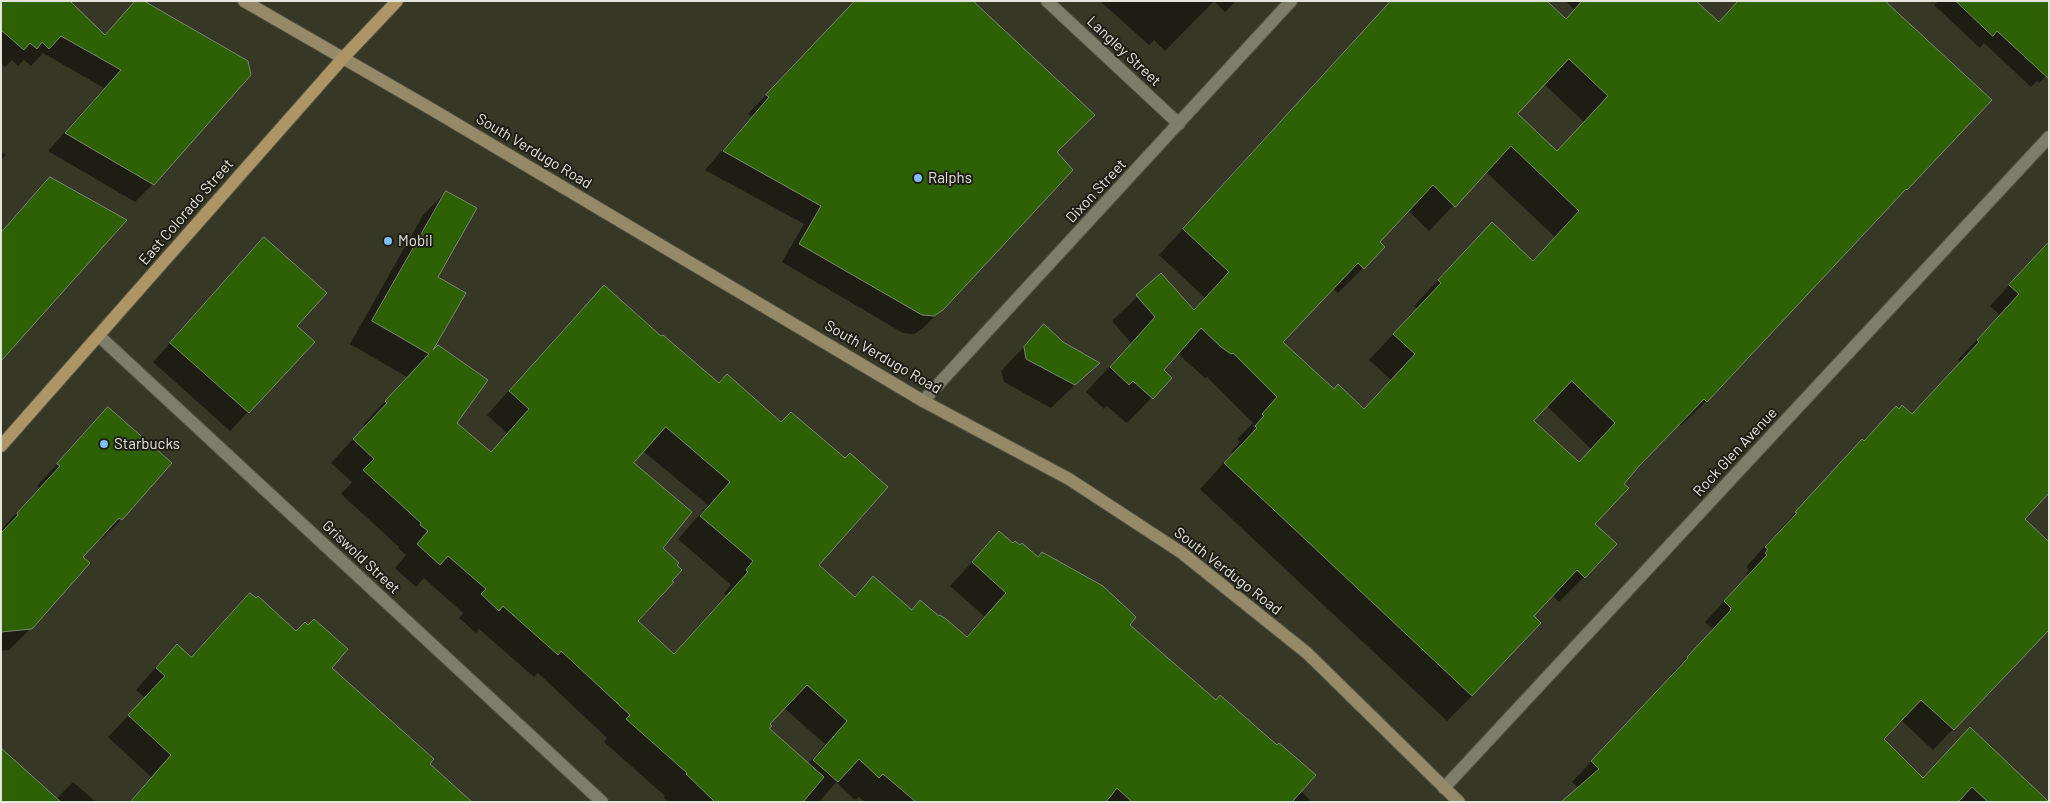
<!DOCTYPE html>
<html>
<head>
<meta charset="utf-8">
<style>
	body { margin:0 }
	#map { position:relative; width:2050px; height:803px; overflow:hidden; background:#373726; font-family:Barlow,sans-serif }
	canvas { display:block }
	.frame { position:absolute; inset:0; border:2px solid #e5e6db; pointer-events:none }
</style>
</head>
<body>
<div id="map">
<canvas width="2050" height="803"></canvas>
<div class="frame"></div>
</div>
<script>
const c = document.querySelector('canvas').getContext('2d');
c.lineJoin = 'round';
function fill(path, color) {
  c.fillStyle = color;
  c.fill(path, 'evenodd');
}
function strokePath(path, color, width, dash) {
  c.strokeStyle = color;
  c.lineWidth = width;
  c.lineCap = dash ? 'butt' : 'round';
  c.setLineDash(dash || []);
  c.stroke(path);
}
function label(font, color, halo, rows, align = 'center') {
  c.font = font + ' Barlow,sans-serif';
  c.lineWidth = 4;
  c.setLineDash([]);
  c.textBaseline = 'middle';
  c.strokeStyle = halo;
  c.fillStyle = color;
  for (const [text, x, y, turn = 0] of rows) {
    c.save();
    c.translate(x, y);
    c.rotate((+turn || 0) * Math.PI / 180);
    c.textAlign = isNaN(turn) ? turn : align;
    if (halo) c.strokeText(text, 0, 0);
    c.fillText(text, 0, 0);
    c.restore();
  }
}
fill(new Path2D(`
	M1,1L104,35L136,1L153,184L135,202L48,151L104,88L43,53L31,66L24,60L18,66L12,60L5,67L1,64Z
	M856,1L1056,152L942,309L923,328L914,334L903,333L782,262L804,224L705,170L752,116L748,114Z
	M1100,1H1214L1165,51L1154,40L1149,45Z
	M1214,1H1236L1225,12Z
	M1392,1L1565,20L1574,10L1566,1H1694L1718,23L1738,1H1848L1990,100L1706,401L1681,426L1679,423L1638,465L1594,524L1584,577L1559,602L1552,595L1533,616L1472,696L1447,721L1200,489L1233,453L1231,452L1240,442L1237,439L1253,423L1207,377L1205,378L1177,353L1162,370L1171,378L1127,423L1107,406L1104,409L1086,392L1131,343L1112,321L1161,274L1193,311L1205,298L1159,255ZM1544,84L1584,122L1556,152L1516,114ZM1486,172L1555,237L1532,261L1467,249L1414,306L1417,309L1369,360L1391,380L1363,410L1333,391L1282,342L1333,288L1338,293L1363,268L1378,242L1408,210L1429,231ZM1547,406L1591,449L1578,463L1533,421Z
	M1938,1H2049V73L2039,83L2037,81L2031,87L1984,43L1980,48L1934,5Z
	M1,152L6,155L1,160Z
	M50,179L1,358V232Z
	M446,192L429,354L456,423L490,453L507,433L487,415L581,310L604,287L818,565L854,597L873,578L911,611L965,638L984,616L950,586L999,533L1013,545L1037,559L1128,625L1312,802H865L859,797L855,800L836,782L819,802H668L664,798L665,796L604,742L607,738L538,673L534,677L479,629L476,633L459,618L463,613L424,578L416,587L395,568L406,555L398,548L399,547L341,494L352,482L331,463L365,426L363,425L407,377L350,344L423,215ZM643,451L708,505L678,539L731,585L724,593L726,595L673,655L636,621L633,463ZM784,708L825,744L808,764L768,728V724Z
	M264,239L295,327L313,342L230,431L153,362Z
	M2024,269L2023,519L2049,628L1933,750L1901,720L1883,739L1922,779L1950,749L2048,802H1562L1578,788L1572,782L1669,679L1668,678L1711,632L1712,628L1705,622L1748,576L1746,574L1749,570L1746,567L1842,461L1876,428L1911,415L1960,363L1958,360L2000,315L1990,306Z
	M1044,326L1062,343L1098,363L1051,408L1004,382L1001,371Z
	M108,409L170,463L121,520L100,541L98,539L82,557L31,628L9,650L1,651V530L39,488L37,486Z
	M249,594L330,668L428,764L163,802H129L151,777L108,737L145,698L136,690L156,667L177,646L189,658Z
	M73,782L96,802H1L56,799Z`), '#0007');
const building = new Path2D(`
	M1,1H70L105,35L135,1H144L248,61L251,75L154,185L65,133L121,70L61,36L49,49L42,42L37,49L30,43L24,50L1,30Z
	M855,1H973L1095,115L1057,152L1073,170L943,310L934,316L922,315L799,244L821,206L723,151L769,97L766,95Z
	M1391,1H1547L1566,19L1582,1H1696L1719,22L1738,1H1885L1992,100L1907,190L1906,189L1707,402L1704,399L1639,466L1624,484L1629,488L1595,524L1617,544L1585,578L1577,570L1534,616L1541,623L1472,696L1224,463L1257,428L1255,426L1264,416L1262,414L1277,397L1233,353L1231,354L1221,347L1201,328L1164,370L1172,378L1153,399L1133,381L1129,385L1110,367L1155,317L1136,295L1161,273L1194,310L1229,272L1183,229ZM1569,59L1608,96L1557,151L1518,114ZM1511,146L1579,211L1533,261L1492,222L1438,280L1441,283L1393,334L1415,354L1364,409L1338,384L1334,389L1283,342L1358,263L1364,269L1385,247L1380,242L1433,185L1455,207ZM1572,381L1615,423L1579,462L1534,421Z
	M1956,1H2049V79L1997,31L1993,36Z
	M50,177L127,220L1,361V233Z
	M446,191L477,208L438,277L466,293L433,350L438,345L488,380L457,423L491,452L529,409L509,391L604,285L661,336L663,335L719,383L727,374L781,422L791,412L845,458L850,453L888,487L819,565L855,597L873,576L912,610L920,600L939,616L940,615L946,619L967,637L1006,593L972,562L999,531L1013,543L1015,541L1020,545L1022,543L1038,557L1042,552L1103,586L1136,617L1130,625L1216,700L1220,695L1277,745L1279,743L1316,775L1292,802H1132L1117,788L1106,802H916L883,774L879,778L859,759L838,782L813,760L847,721L807,685L770,724L772,726L769,728L824,777L803,802H715L686,774L687,773L626,719L630,715L561,651L558,655L503,606L499,611L481,594L486,589L448,556L440,565L417,544L428,531L420,525L421,523L363,470L374,459L353,439L387,403L385,401L429,354L372,321ZM666,427L730,482L700,516L753,561L746,570L748,572L674,654L638,621L674,582L672,581L682,570L677,565L679,563L663,548L692,512L634,463Z
	M264,237L327,293L297,326L315,342L249,413L170,343Z
	M2049,242V493L2025,519L2049,542V630L1954,730L1921,700L1884,739L1923,778L1970,727L2049,802H1988L1972,787L1958,802H1561L1599,769L1591,761L1688,658L1687,657L1730,611L1731,608L1724,601L1767,555L1765,553L1768,549L1765,547L1797,513L1795,512L1862,439L1864,441L1896,406L1899,409L1902,405L1912,414L1979,342L1977,340L2019,294L2009,285Z
	M1044,324L1063,342L1100,363L1075,385L1026,359L1024,347Z
	M108,407L172,463L122,520L119,518L83,557L90,563L32,629L1,632V533L18,515L17,513L60,466L57,464Z
	M250,593L256,598L258,596L296,631L305,622L308,625L314,619L348,649L332,668L434,759L430,764L472,802H130L171,755L128,715L165,676L156,668L177,644L191,657Z
	M1,748L61,802H1Z`);
fill(building, '#2e6104');
strokePath(building, '#7b8776', 1);
const minor = new Path2D(`
	M1047,1L1179,124
	M99,336L602,802
	M923,401L1291,1
	M1444,788L2049,137`);
const secondary = new Path2D(`
	M244,1L433,110L923,401L1069,479L1182,553L1307,653L1459,802`);
const primary = new Path2D(`
	M1,446L343,58L397,1`);
strokePath(minor, '#525244', 14);
strokePath(secondary, '#525244', 14);
strokePath(primary, '#525244', 14);
strokePath(minor, '#7d7d6a', 12);
strokePath(secondary, '#958968', 12);
strokePath(primary, '#ad9566', 12);
for (const [x, y, r, color] of [
	[918,178,5,"#80bdfa"],
	[388,241,5,"#80bdfa"],
	[104,444,5,"#80bdfa"]
]) {
  const dot = new Path2D();
  dot.arc(x, y, r, 0, 2 * Math.PI);
  c.fillStyle = color;
  c.fill(dot);
  strokePath(dot, '#1e1e16', 2);
}
label('15px', '#e5e6db', '#1e1e16', [
	["Langley Street",1124,51,43],
	["South Verdugo Road",534,151,31],
	["Dixon Street",1096,191,-47],
	["East Colorado Street",186,212,-49],
	["South Verdugo Road",883,357,30],
	["Rock Glen Avenue",1735,452,-47],
	["Griswold Street",361,557,43],
	["South Verdugo Road",1228,571,38]
]);
label('15px', '#e5e6db', '#1e1e16', [
	["Ralphs",928,178],
	["Mobil",398,241],
	["Starbucks",114,444]
], 'left');
</script>
</body>
</html>
